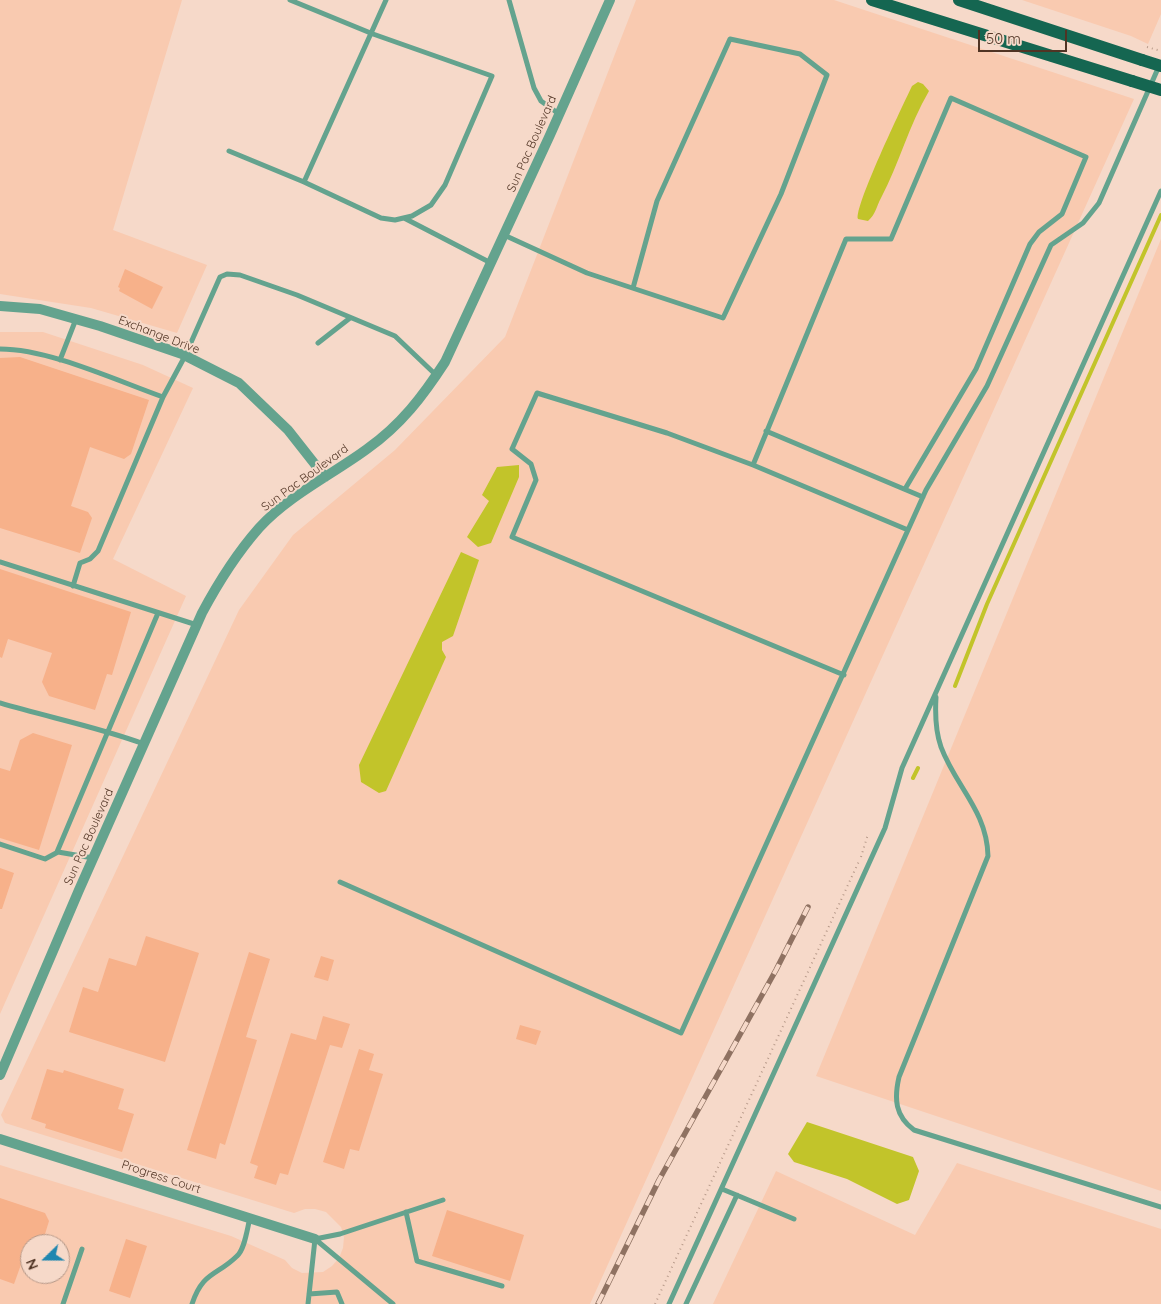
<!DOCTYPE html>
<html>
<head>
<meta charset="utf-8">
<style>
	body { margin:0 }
	#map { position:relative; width:1161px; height:1304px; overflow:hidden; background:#f6d9c9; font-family:Quicksand,sans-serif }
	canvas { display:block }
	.north { position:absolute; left:20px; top:1234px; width:50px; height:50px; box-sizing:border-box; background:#f6d9c9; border:1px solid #b49787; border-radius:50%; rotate:248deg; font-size:14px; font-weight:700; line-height:20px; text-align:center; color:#503424 }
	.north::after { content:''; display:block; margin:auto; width:18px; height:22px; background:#2087b0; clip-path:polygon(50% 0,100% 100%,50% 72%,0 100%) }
	.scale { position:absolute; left:978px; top:30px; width:89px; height:22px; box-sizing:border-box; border:2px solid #503424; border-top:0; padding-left:6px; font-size:15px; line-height:18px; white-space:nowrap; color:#503424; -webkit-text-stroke:4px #f6d9c9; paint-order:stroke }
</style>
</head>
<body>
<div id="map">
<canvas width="1161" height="1304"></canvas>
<div class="north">N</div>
<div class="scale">50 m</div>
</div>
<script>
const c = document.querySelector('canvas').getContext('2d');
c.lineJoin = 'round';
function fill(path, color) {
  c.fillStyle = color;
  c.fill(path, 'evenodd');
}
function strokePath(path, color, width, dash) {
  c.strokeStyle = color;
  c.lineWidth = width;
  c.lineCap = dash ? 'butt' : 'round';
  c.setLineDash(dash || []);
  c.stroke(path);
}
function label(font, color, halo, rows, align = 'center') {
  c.font = font + ' Quicksand,sans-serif';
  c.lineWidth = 4;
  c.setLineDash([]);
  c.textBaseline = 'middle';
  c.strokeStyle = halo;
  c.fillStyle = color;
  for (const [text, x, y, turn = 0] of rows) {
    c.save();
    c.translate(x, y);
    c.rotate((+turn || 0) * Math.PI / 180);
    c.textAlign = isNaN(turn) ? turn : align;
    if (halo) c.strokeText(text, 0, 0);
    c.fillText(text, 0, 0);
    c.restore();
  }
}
fill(new Path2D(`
	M0,0H182L113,230L207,265L177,333L91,308L0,294Z
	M636,0H834L1134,99L590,1304H0V1165L231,1236L285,1260L292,1268L302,1273L323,1272L332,1266L339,1258L343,1248L344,1237L341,1227L326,1212L315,1209H305L294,1213L5,1123L1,1115L239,610L293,535L395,450L505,337ZM30,1244H60V1274H30Z
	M1022,0H1161V14L1148,44L1131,36Z
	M1161,239V1191L816,1076Z
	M0,332H43L143,365L193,388L113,559L186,596L0,1014Z
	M957,1163L1161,1229V1304H713L776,1171L915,1235Z`), '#f9cab0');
fill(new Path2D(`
	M918,82L923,84L929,91C909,125 899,164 881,198C876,207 876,214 868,221L858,219C854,207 903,105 912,86Z
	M519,465V477L491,543L478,547L467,537L489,501L482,495L497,467Z
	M461,552L479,560L453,636L442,642V650L446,657L386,791L379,793L361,782L359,765Z
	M807,1122L913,1157L919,1171L909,1200L897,1204L847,1179L794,1162L788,1154Z`), '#c2c42a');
strokePath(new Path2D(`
	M955,686L987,604L1161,215
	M913,778L918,768`), '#c2c42a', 4);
fill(new Path2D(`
	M125,269L163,287L152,309L119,291L120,288L118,287Z
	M20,357L149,400L131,454L124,459L90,447L71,506L88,512L92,518L80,553L0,528V358Z
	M0,569L131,612L112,675L107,674L95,710L49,696L42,682L52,653L8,639L2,658L0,657Z
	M33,733L72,745L39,850L0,838V768L10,771L20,740Z
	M0,868L14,873L2,909H0Z
	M146,936L199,953L165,1062L69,1032L83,987L98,992L109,958L136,966Z
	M249,952L270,959L246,1037L257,1040L225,1145L220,1143L216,1159L187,1150Z
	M321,956L334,960L328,981L314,977Z
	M323,1016L350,1024L342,1048L330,1045L288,1175L280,1173L276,1185L254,1178L258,1166L250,1163L291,1033L316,1040Z
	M520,1025L541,1031L536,1045L516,1039Z
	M359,1049L374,1054L369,1070L383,1074L359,1151L350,1149L344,1169L323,1162Z
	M47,1069L63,1073L64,1070L124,1089L118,1109L134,1114L122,1152L45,1128L46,1124L31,1119Z
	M0,1198L45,1213L49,1221L42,1244H30V1261L23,1259L14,1284L0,1279Z
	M447,1210L524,1235L510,1281L432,1256Z
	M126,1239L147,1246L130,1298L109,1291Z`), '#f7b18a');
strokePath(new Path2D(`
	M1147,47L1161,51
	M861,857L868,834
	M655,1304L859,861`), '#b89b8b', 2, [1, 4]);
strokePath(new Path2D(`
	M290,0L373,34L492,76L445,185L431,205L412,216L395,220L381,218L304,182L386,0
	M509,0L534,88L541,101L559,114
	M229,151L304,182
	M404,218L491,263
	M504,235L587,273L723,318L781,194L827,75L800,54L730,39L657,201L633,288
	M318,343L350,318
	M0,349C49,349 115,380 163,397L185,356L220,277L227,274L240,275L297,295L395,336L436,375
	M60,360L76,319
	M766,431L923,497
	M753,465L908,530
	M0,562L197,625
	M73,586L80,563L90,559L98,551L163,397
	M844,675L512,537L536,480L531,464L512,449L537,393L667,433L753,465L846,239H891L951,98L1086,157L1062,214L1039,232L1030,244L976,369L905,489
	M936,697C935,714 935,730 941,747C956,787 987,811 988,856L899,1077C894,1099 895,1116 914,1130L1161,1207
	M0,703C47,717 98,727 144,744
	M0,844L45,859L58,852L93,858
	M57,852L158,613
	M340,882L681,1033L926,490L987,386L1051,245L1083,223L1099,203L1159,66
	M722,1189L794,1219
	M406,1212L417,1261L502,1286
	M315,1239L340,1234L443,1200
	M315,1239L393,1304
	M309,1294L337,1292L342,1304
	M63,1304L82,1249
	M192,1304C203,1271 217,1276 237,1256C245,1249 247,1229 250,1218
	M308,1304L315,1239
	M669,1304L885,828L902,768L1161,191
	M686,1304L737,1195`), '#64a38e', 5);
strokePath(new Path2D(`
	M0,306L40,309L100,326L182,354L239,383L288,430L325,477
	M0,1075L79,890L202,613C218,583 237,553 259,528C288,496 333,474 367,449C401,425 423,396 445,362L550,135L610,0
	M0,1139L315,1239`), '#64a38e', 10);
strokePath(new Path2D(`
	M872,0L1132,81
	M959,0L1142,60`), '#156651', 12);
const rail = new Path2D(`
	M598,1304L659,1180L776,970L808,907`);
strokePath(rail, '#8f7262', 5.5);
strokePath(rail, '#f6d9c9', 4, [11]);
strokePath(new Path2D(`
	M1142,60L1161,66
	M1132,81L1161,90`), '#156651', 12);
label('12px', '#503424', '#f6d9c9', [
	["Sun Pac Boulevard",532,144,-66],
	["Exchange Drive",159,335,21],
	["Sun Pac Boulevard",305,478,-36],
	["Sun Pac Boulevard",89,837,-66],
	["Progress Court",161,1177,18]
]);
</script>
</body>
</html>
